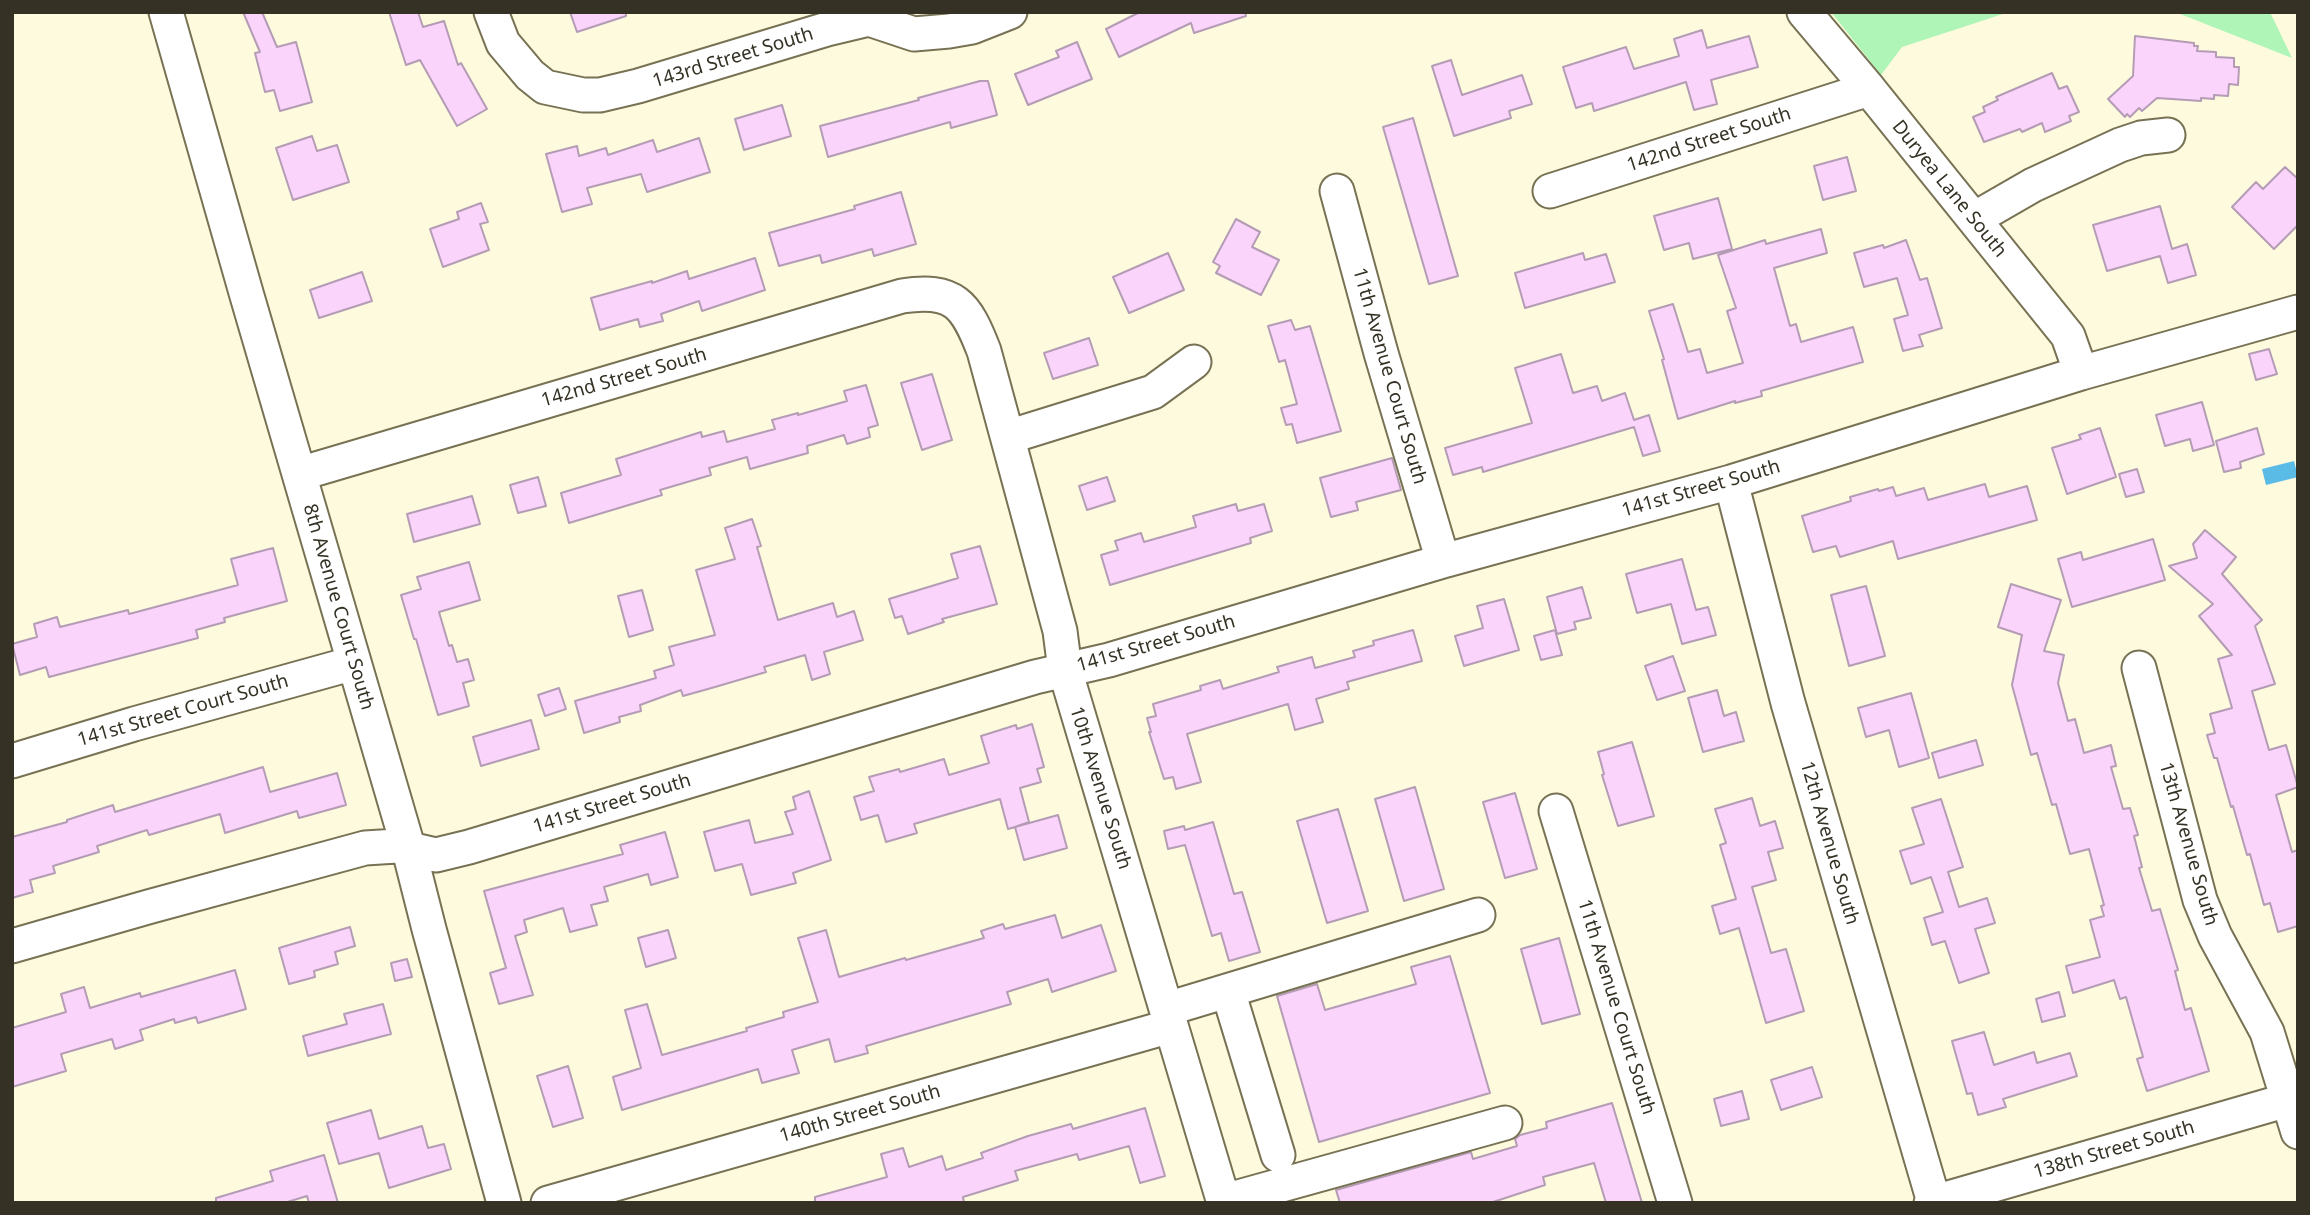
<!DOCTYPE html>
<html>
<head>
<meta charset="utf-8">
<style>
	body { margin:0 }
	#map { position:relative; width:2310px; height:1215px; overflow:hidden; background:#fefade; font-family:"Noto Sans",sans-serif }
	canvas { display:block }
	.frame { position:absolute; inset:0; border:14px solid #353225; pointer-events:none }
</style>
</head>
<body>
<div id="map">
<canvas width="2310" height="1215"></canvas>
<div class="frame"></div>
</div>
<script>
const c = document.querySelector('canvas').getContext('2d');
c.lineJoin = 'round';
function fill(path, color) {
  c.fillStyle = color;
  c.fill(path, 'evenodd');
}
function strokePath(path, color, width, dash) {
  c.strokeStyle = color;
  c.lineWidth = width;
  c.lineCap = dash ? 'butt' : 'round';
  c.setLineDash(dash || []);
  c.stroke(path);
}
function label(font, color, halo, rows, align = 'center') {
  c.font = font + ' "Noto Sans",sans-serif';
  c.lineWidth = 5;
  c.setLineDash([]);
  c.textBaseline = 'middle';
  c.strokeStyle = halo;
  c.fillStyle = color;
  for (const [text, x, y, turn = 0] of rows) {
    c.save();
    c.translate(x, y);
    c.rotate((+turn || 0) * Math.PI / 180);
    c.textAlign = isNaN(turn) ? turn : align;
    if (halo) c.strokeText(text, 0, 0);
    c.fillText(text, 0, 0);
    c.restore();
  }
}
fill(new Path2D(`
	M1831,12H2009L1902,47L1881,75Z
	M2175,12H2270L2292,58Z`), '#aef5b7');
fill(new Path2D(`
	M2294,461L2298,477L2266,485L2262,469Z`), '#5abbe7');
const building = new Path2D(`
	M243,12H262L277,47L296,42L312,102L280,111L274,90L265,92L255,53L260,52Z
	M389,12H418L423,27L444,21L458,65L461,63L487,109L457,126L420,60L406,65Z
	M570,12H626V16L577,32Z
	M1140,12H1245L1246,16L1194,33L1191,23L1119,57L1106,29Z
	M1702,30L1707,48L1749,36L1758,67L1711,80L1717,104L1694,110L1686,82L1594,111L1592,103L1576,108L1563,67L1626,47L1634,69L1679,56L1674,39Z
	M2135,36L2194,43V46H2198L2197,51L2216,52V57L2234,58V67H2239L2238,85L2229,84L2228,96L2214,95V99L2201,98V101L2157,98L2142,111L2139,108L2130,117L2127,114L2125,117L2108,99L2133,76Z
	M1077,42L1092,79L1028,105L1015,74L1059,57L1056,51Z
	M1451,60L1462,95L1522,75L1532,104L1509,111L1511,118L1454,136L1432,66Z
	M2052,73L2059,89L2067,86L2079,112L2069,116L2071,121L2045,132L2042,123L2022,132L2020,129L1984,142L1973,117L1985,112L1983,107L1998,100L1996,97Z
	M980,81H988L997,115L951,128L950,122L828,157L820,126L919,100L918,98Z
	M782,105L791,136L744,150L735,119Z
	M1413,118L1458,276L1429,284L1383,127Z
	M312,136L317,151L337,145L349,182L293,200L276,148Z
	M699,138L710,172L647,192L641,174L587,188L592,204L562,212L546,154L577,146L579,156L606,148L608,155L653,140L657,152Z
	M1847,157L1856,191L1823,200L1814,166Z
	M2285,167L2298,179V225L2274,249L2232,207L2256,182L2263,189Z
	M901,192L916,244L874,256L872,249L822,263L820,255L779,266L769,233L855,209L854,206Z
	M1718,198L1732,249L1693,259L1689,243L1664,250L1654,216Z
	M481,203L488,222L480,224L489,250L443,267L430,229L459,219L457,212Z
	M2160,206L2172,249L2187,244L2196,275L2168,283L2160,256L2107,271L2093,225Z
	M1236,219L1260,232L1252,247L1279,260L1261,295L1216,273L1220,266L1213,262Z
	M1821,229L1827,253L1774,268L1790,326L1796,324L1801,342L1853,327L1863,362L1761,391L1762,396L1735,403V401L1678,419L1662,360L1664,359L1649,311L1673,304L1688,352L1700,349L1707,373L1743,363L1727,311L1736,308L1718,255L1765,240L1766,244Z
	M1906,240L1920,280L1927,278L1942,328L1919,335L1923,346L1903,351L1894,319L1908,315L1897,278L1864,287L1854,253L1883,245L1884,248Z
	M1168,253L1184,290L1129,313L1113,277Z
	M1583,253L1585,260L1606,254L1615,282L1525,308L1515,273Z
	M755,258L765,290L702,311L699,301L661,314L663,321L640,327L638,319L600,330L591,298L652,281V283L687,271L689,279Z
	M362,272L372,301L319,318L310,290Z
	M1291,320L1295,330L1310,326L1341,431L1297,443L1292,424L1286,425L1281,408L1297,404L1285,360L1279,362L1268,326Z
	M1089,338L1098,365L1053,379L1044,353Z
	M2269,349L2277,374L2256,380L2249,354Z
	M1561,354L1573,393L1597,386L1602,401L1625,393L1634,420L1649,415L1660,451L1643,456L1634,427L1483,472L1482,467L1453,475L1445,448L1532,423L1515,368Z
	M932,374L952,440L922,450L901,383Z
	M866,385L878,425L868,428L870,437L847,444L844,435L807,446L808,453L750,469L747,457L709,468L711,475L660,490L662,495L569,523L561,493L621,475L616,459L701,432L702,437L724,431L727,442L775,429L772,420L798,413V415L847,401L844,391Z
	M2202,402L2214,445L2193,451L2190,439L2165,446L2156,415Z
	M2100,428L2116,477L2067,494L2052,448L2081,439L2079,435Z
	M2257,428L2264,454L2240,462L2241,468L2224,472L2216,441Z
	M1392,458L1401,490L1356,502L1358,510L1331,517L1320,478Z
	M2137,469L2144,492L2126,497L2119,474Z
	M538,477L546,506L518,513L510,485Z
	M1107,477L1115,501L1087,510L1079,486Z
	M1985,484L1989,497L2027,486L2037,520L1898,559L1893,541L1840,557L1836,546L1813,552L1802,516L1851,501L1850,497L1878,489L1879,491L1893,487L1896,496L1924,488L1928,500Z
	M472,496L480,524L414,542L407,514Z
	M1236,504L1238,511L1264,504L1272,531L1250,538L1251,543L1110,585L1101,555L1118,550L1115,541L1141,533L1144,542L1196,527L1193,516Z
	M752,519L761,546L757,547L778,620L833,603L837,617L854,611L863,640L824,652L830,674L812,680L805,655L764,667L766,672L715,687L683,696L681,690L640,705L641,711L619,717L620,722L584,733L575,701L656,678L654,671L674,665L669,647L715,635L696,570L735,559L725,528Z
	M2205,530L2236,557L2222,574L2262,620L2255,626L2275,684L2252,691L2269,750L2286,745L2298,787L2276,795L2292,852L2298,850V926L2278,932L2270,903L2264,905L2250,854L2247,855L2233,806L2231,807L2217,758H2214L2207,735L2215,733L2210,714L2232,708L2218,659L2232,655L2199,616L2213,604L2169,566L2197,558L2193,544Z
	M2153,539L2165,580L2072,607L2058,559L2081,552L2083,560Z
	M980,546L997,604L942,619L944,622L908,634L902,616L895,618L889,599L958,578L951,554Z
	M273,548L287,601L224,618L225,622L196,630L198,638L49,677L46,667L20,675L12,644L37,637L34,624L57,617L60,627L128,610L129,614L238,585L231,559Z
	M1682,559L1696,610L1708,607L1716,635L1682,644L1671,604L1637,613L1626,574Z
	M469,562L480,600L439,612L449,646L452,645L457,662L468,659L474,680L463,683L469,706L438,715L416,639H414L401,595L421,589L417,577Z
	M2011,584L2061,600L2044,651L2064,655L2058,683L2068,721L2075,719L2084,753L2111,745L2116,766L2111,767L2123,809L2130,808L2138,835L2134,836L2142,867L2139,868L2152,911L2160,909L2178,970L2175,971L2185,1010L2191,1008L2209,1071L2147,1091L2137,1059L2143,1057L2126,997L2120,999L2114,980L2073,993L2066,966L2100,957L2090,920L2104,916L2101,906L2104,905L2089,849L2070,854L2056,804L2052,805L2037,753L2031,755L2012,685L2022,635L1998,627Z
	M1866,586L1885,656L1849,666L1831,595Z
	M1582,587L1591,618L1574,622L1576,629L1557,634L1547,597Z
	M642,590L653,630L629,637L618,596Z
	M1504,599L1519,650L1464,666L1455,636L1483,628L1477,606Z
	M1413,630L1422,661L1347,682L1349,689L1316,699L1323,722L1295,730L1288,704L1187,734L1201,782L1176,789L1173,777L1164,779L1149,732H1151L1147,718L1156,716L1153,704L1201,690L1200,686L1220,680L1223,689L1279,672L1277,667L1312,657L1315,668L1355,657L1353,651L1374,645L1373,641Z
	M1555,630L1562,655L1541,660L1534,636Z
	M1673,656L1685,691L1657,700L1645,666Z
	M559,688L566,709L545,716L538,695Z
	M1717,690L1724,716L1736,712L1744,741L1703,752L1688,698Z
	M1911,693L1929,758L1899,767L1889,730L1866,737L1858,708Z
	M531,720L539,749L481,766L473,737Z
	M1032,724L1044,767L1037,769L1041,782L1020,788L1029,822L1015,827L1058,815L1067,848L1024,860L1015,827L1008,829L1000,799L914,824L917,833L886,842L878,815L861,820L854,797L874,791L869,777L899,769L900,772L944,759L949,775L989,763L981,736L1016,725L1017,729Z
	M1976,740L1983,765L1939,778L1932,753Z
	M1632,742L1654,816L1618,826L1602,775L1604,774L1598,752Z
	M263,767L270,792L337,773L346,805L299,818L297,811L225,833L220,814L149,835L147,830L97,846L99,852L53,866L55,873L30,880L33,892L12,898V837L67,822V820L113,805L115,812Z
	M1415,787L1444,889L1404,901L1375,799Z
	M809,791L831,860L793,873L796,883L751,895L742,864L715,871L704,832L749,820L755,843L793,834L785,812L796,809L793,797Z
	M1515,793L1537,869L1505,878L1483,802Z
	M1752,798L1760,826L1775,821L1783,848L1768,852L1776,880L1752,887L1771,953L1786,949L1804,1011L1766,1023L1739,928L1720,934L1712,906L1736,899L1720,845L1726,843L1715,809Z
	M1941,799L1963,867L1948,872L1959,907L1987,898L1995,923L1975,929L1989,973L1959,983L1945,941L1932,945L1924,918L1943,912L1931,877L1911,884L1900,851L1924,844L1912,808Z
	M1338,809L1368,911L1327,923L1297,821Z
	M1213,822L1234,894L1242,892L1260,952L1229,961L1221,933L1212,936L1185,845L1168,849L1164,831L1184,826L1185,830Z
	M665,832L678,877L651,885L648,874L604,887L608,901L591,905L597,925L570,932L563,908L524,920L527,932L515,936L533,995L499,1004L490,973L506,968L484,891L623,854L620,845Z
	M1055,915L1062,938L1101,925L1116,971L1052,992L1048,979L1007,992L1011,1004L866,1046L868,1053L835,1062L829,1039L792,1050L799,1073L762,1083L758,1069L622,1110L613,1077L641,1068L625,1010L647,1004L662,1055L747,1031L746,1028L784,1017L783,1012L818,1002L798,938L826,930L839,977L905,958L906,960L984,938L981,931L1003,924L1005,929Z
	M350,927L355,946L335,952L338,964L314,971L315,977L289,984L279,948Z
	M668,930L676,958L646,967L638,938Z
	M1559,938L1580,1014L1542,1024L1521,949Z
	M1450,956L1490,1093L1319,1142L1277,996L1317,984L1325,1010L1416,984L1411,967Z
	M407,959L412,977L395,981L391,963Z
	M235,970L246,1009L198,1023L196,1017L175,1023L174,1019L140,1030L143,1040L115,1049L112,1039L61,1054L66,1071L12,1087V1028L66,1012L61,994L84,987L90,1008L140,993L141,997Z
	M2059,992L2065,1016L2042,1022L2036,999Z
	M383,1004L391,1034L308,1056L303,1036L347,1024L344,1014Z
	M1984,1032L1994,1065L2034,1052L2037,1063L2070,1053L2077,1076L2003,1099L2006,1107L1978,1115L1972,1093L1967,1094L1952,1041Z
	M568,1066L583,1118L553,1127L537,1076Z
	M1812,1067L1822,1097L1781,1110L1771,1080Z
	M1742,1091L1749,1119L1721,1126L1714,1099Z
	M1612,1103L1642,1203H1606L1594,1163L1543,1177L1545,1185L1490,1203H1340L1336,1190L1471,1152L1473,1159L1517,1146L1515,1139L1520,1135L1547,1128L1546,1122Z
	M1145,1108L1165,1176L1140,1183L1129,1146L1079,1160L1077,1154L1015,1171L1018,1180L963,1197L964,1203H815V1197L887,1177L881,1154L903,1148L909,1167L942,1156L946,1170L983,1158L981,1153L1028,1136L1071,1124L1073,1129Z
	M371,1110L379,1139L422,1126L428,1148L444,1144L451,1169L389,1188L379,1153L339,1164L327,1123Z
	M324,1155L338,1203H309L307,1196L284,1203H216V1198L273,1181L270,1171Z`);
fill(building, '#fad4fb');
strokePath(building, '#b49cb5', 2);
const minor = new Path2D(`
	M166,12L247,296L409,850L429,929L504,1203
	M491,12L503,43L530,75L545,87L583,95H600L638,86L827,29L869,19L914,34L949,31L972,27L1010,12
	M1804,12L1869,89L2068,336L2081,373
	M1337,191L1381,353L1443,561
	M1550,191L1869,89
	M1974,219L2033,185L2120,145L2141,138L2168,135
	M1008,437L1153,392L1194,362
	M299,474L902,296C954,288 966,304 984,351L1060,631L1065,670L1224,1203
	M1731,482L1788,703L1934,1202
	M2139,668L2200,900L2215,936L2267,1032L2298,1132
	M12,761L134,724L354,663
	M1556,811L1675,1203
	M12,946L148,907L365,848L397,846L436,855L469,847L1035,677L1109,660L1443,561L1731,482L2081,373L2298,312
	M1228,991L1278,1155
	M1167,1009L1478,915
	M1224,1201L1505,1123
	M548,1203L1171,1026
	M1931,1203L2298,1097`);
strokePath(minor, '#787254', 37);
strokePath(minor, '#fff', 33);
label('19px', '#353225', '#fff', [
	["143rd Street South",733,58,-17],
	["142nd Street South",1709,140,-18],
	["Duryea Lane South",1949,189,51],
	["11th Avenue Court South",1389,376,74],
	["142nd Street South",624,378,-16],
	["141st Street South",1701,489,-16],
	["8th Avenue Court South",338,607,74],
	["141st Street South",1156,644,-16],
	["141st Street Court South",183,711,-16],
	["10th Avenue South",1100,788,73],
	["141st Street South",612,804,-17],
	["12th Avenue South",1829,843,74],
	["13th Avenue South",2188,844,74],
	["11th Avenue Court South",1616,1007,73],
	["140th Street South",860,1114,-16],
	["138th Street South",2114,1150,-16]
]);
</script>
</body>
</html>
